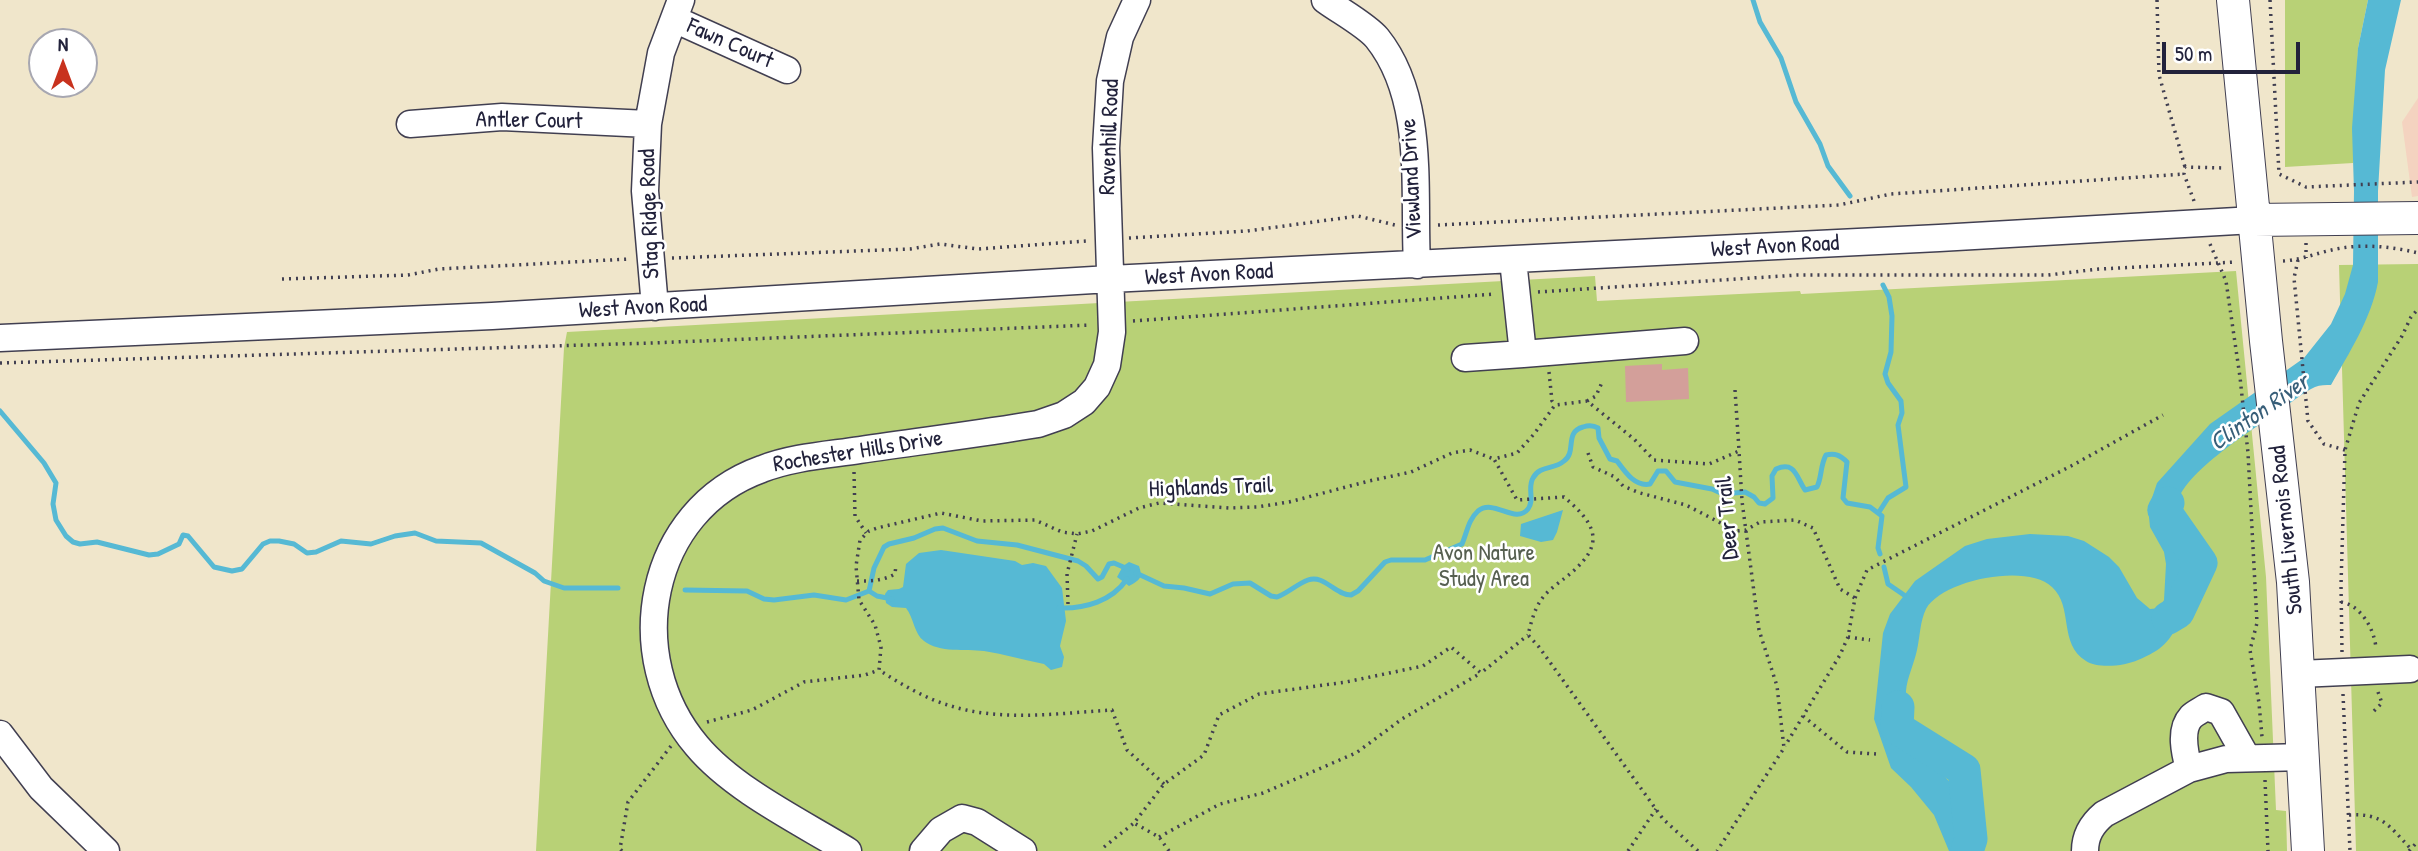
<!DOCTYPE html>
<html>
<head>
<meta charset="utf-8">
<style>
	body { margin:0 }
	#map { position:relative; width:2418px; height:851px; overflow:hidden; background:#f0e6cb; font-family:"Patrick Hand",sans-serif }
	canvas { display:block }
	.north { position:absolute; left:28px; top:28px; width:70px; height:70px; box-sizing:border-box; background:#fff; border:2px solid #a7a7b1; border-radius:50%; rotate:0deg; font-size:19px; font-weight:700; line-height:28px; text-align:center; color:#22223b }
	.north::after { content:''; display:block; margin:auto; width:24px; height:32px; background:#c8321e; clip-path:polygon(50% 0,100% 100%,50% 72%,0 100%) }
	.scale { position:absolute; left:2162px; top:42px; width:138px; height:32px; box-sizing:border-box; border:4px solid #22223b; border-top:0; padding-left:9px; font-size:21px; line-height:24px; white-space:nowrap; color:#22223b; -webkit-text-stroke:5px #fff; paint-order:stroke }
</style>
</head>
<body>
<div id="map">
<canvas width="2418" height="851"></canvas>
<div class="north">N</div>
<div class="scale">50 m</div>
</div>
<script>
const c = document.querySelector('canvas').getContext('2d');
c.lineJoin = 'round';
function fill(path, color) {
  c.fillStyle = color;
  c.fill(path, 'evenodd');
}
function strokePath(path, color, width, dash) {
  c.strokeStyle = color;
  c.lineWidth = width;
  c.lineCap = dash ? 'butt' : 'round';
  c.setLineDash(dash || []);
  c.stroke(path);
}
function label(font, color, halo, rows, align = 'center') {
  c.font = font + ' "Patrick Hand",sans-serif';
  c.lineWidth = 5;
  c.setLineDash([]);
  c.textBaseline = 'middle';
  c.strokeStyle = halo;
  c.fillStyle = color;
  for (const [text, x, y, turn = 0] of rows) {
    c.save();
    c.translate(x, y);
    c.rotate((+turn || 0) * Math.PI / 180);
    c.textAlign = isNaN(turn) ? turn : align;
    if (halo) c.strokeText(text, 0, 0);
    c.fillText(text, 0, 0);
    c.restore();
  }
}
fill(new Path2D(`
	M2418,98V196L2412,197L2402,122Z`), '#f4d3c0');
fill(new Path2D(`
	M2285,0H2368L2358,48L2353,163L2285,167Z
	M2418,264V851H2356L2339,265Z
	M2236,271L2266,577L2276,810L2286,811L2287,851H536L564,348L567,332L1595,276L1597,301L1800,291L1801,294Z`), '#b8d176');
fill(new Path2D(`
	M2368,0H2401L2385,70L2378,191V282C2371,319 2349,353 2331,385C2326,385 2320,385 2315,387C2303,392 2291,403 2279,411C2253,430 2176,476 2176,510C2186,552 2200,574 2181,618C2170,642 2162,650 2138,660C2125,666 2098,669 2086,661C2058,644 2074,607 2052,587C2027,563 1942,580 1926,609C1920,621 1920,637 1917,650C1914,664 1907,678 1906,691C1905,703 1908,712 1911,722C1917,743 1928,761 1944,776C1950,783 1957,788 1963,795C1973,808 1976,835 1977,851H1949L1934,815L1911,787L1891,768L1874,719L1883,633L1890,614L1915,581L1965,546L1987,539L2030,534L2068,536L2084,541L2109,557L2119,567L2137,598L2150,609L2160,608L2164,600L2166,564L2164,552L2150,527L2149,517L2150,504L2157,483L2210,424L2304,358L2331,324L2345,294L2353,265L2354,191L2352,128L2358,48Z
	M1563,510L1557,532L1553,540L1541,542L1520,536L1521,524Z
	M941,550L1015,561L1022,565L1033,563L1046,566L1062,588L1066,621L1060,646L1064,657L1062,667L1051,670L1044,664C1024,660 1004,654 984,651C966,649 939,653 924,641C914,634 914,618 906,608L892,607L886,603L885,594L888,590L899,589L903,587L906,564L919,553Z
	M1129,562L1139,566C1143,578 1140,580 1129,586L1117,577L1123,566Z`), '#56b9d4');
strokePath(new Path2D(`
	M1753,0L1760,22L1781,58L1796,102L1820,144L1828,166L1850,196
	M0,411L44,463L56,483L53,504L56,520L66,536L73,542L80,544L97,542L149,555L158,554L179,544L183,535L188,536L214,567L232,571L242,569L263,544L270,541H279L294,544L307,553L316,552L341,541L371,544L395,536L415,533L436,541L481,543L535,573L544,581L564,588H618
	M1879,512L1888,498L1906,487L1898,425L1902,413L1901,401L1888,383L1885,374L1891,352L1892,316L1889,297L1883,285
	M1884,567L1888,584L1904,595
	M1136,573L1164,586L1184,588L1210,594L1233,584L1250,583L1271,596L1277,597C1288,593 1297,584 1308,580C1324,574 1335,595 1351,595L1358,591L1385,562L1391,560H1425L1462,544C1467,533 1468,520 1478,511C1494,498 1515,525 1528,509C1535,500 1527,488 1533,478C1540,465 1554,470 1564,461C1577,452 1564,432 1583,427C1589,425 1593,425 1598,428L1599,438L1610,459L1617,461C1625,472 1635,487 1650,484L1658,471H1666L1675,482L1712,489L1723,494L1745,492L1754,497L1759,503L1765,504L1773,498L1772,476L1776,469C1795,461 1796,476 1805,490L1817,487C1822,477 1820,466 1826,455C1835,453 1840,455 1847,462L1843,498L1847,503L1870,507L1882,516L1878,548L1880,554
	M685,590L747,591L764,599L774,600L814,595L846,600L869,591L874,568L884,547L889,544L914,538L935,529L943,528L977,541L1017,545L1078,561L1086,566L1098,579L1102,577L1109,564L1114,563L1128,569
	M869,591L877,596L892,599
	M1059,608C1085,609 1112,601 1127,579`), '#56b9d4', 5);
strokePath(new Path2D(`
	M2168,618L2178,612L2201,563L2164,510L2168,503
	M1898,707L1897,728L1964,770L1971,839L1967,851`), '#56b9d4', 33);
fill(new Path2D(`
	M1662,364V370L1688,368L1689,399L1626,402L1625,366Z`), '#d39f9a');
const minor = new Path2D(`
	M1325,0C1340,11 1366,25 1377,38C1426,99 1413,192 1417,265
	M674,19L787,70
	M410,124L502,117L648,124
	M1513,260L1523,354L1685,341
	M655,307L645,191L648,124L661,53L681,0
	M0,338L492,316L1110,279L1939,238L2254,220
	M1465,358L1523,354
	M2299,674L2410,669
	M0,734L41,788L106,851
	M2189,769C2185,754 2179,730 2191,717C2195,713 2202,710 2206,707L2221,712L2247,758
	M848,851C799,821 733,789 697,746C621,657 647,510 762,469C793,457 827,455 860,450C920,441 979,434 1038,424L1064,415L1084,402L1097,387L1107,365L1112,332L1106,148L1110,81L1120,37L1137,0
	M923,851L941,830L962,818L977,822L1023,851
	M2085,851C2085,835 2092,824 2104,814L2189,769L2226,759L2304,757`);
const major = new Path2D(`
	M2233,0L2266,341L2293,582L2308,851
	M2254,220L2418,218`);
strokePath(minor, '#413f51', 29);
strokePath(major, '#413f51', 34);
strokePath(new Path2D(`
	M2157,0L2159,75L2185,167
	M2270,0L2279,174L2306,187L2418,182
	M2194,201L2184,174L2185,167L2225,168
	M1438,225L1839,205L1891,194L2184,174
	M1129,238L1247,231L1358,216L1395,225
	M2306,243V258
	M2210,244L2226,281L2240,377L2248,453L2257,623L2250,650L2259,703L2262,737
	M672,258L910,249L940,244L978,249L1086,241
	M2298,260L2294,278L2308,421L2324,444L2345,450
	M2283,261C2303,260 2321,251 2342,248C2366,244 2394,247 2418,253
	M282,279L408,275L439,269L629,259
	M1538,292L1798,275H2048L2099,269L2236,262
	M1133,321L1495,294
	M0,363L651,343L1091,325
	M1549,372L1552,401L1555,405
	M1735,390L1739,450
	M1587,401L1596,396L1603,380
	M1588,453L1593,467L1615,477L1623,486L1640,493L1686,505L1736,531L1746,530L1760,522L1795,520L1813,528L1840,589L1855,598L1848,637L1840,655L1785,746
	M854,472L855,516L866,533
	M857,581C870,581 883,581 895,574L896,565
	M1855,598L1867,570L2073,465L2163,415
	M2341,602C2361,605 2375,630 2376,649
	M1068,604L1067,574L1077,534
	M1848,637L1870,640
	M2342,652L2341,585L2345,450L2359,403L2402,336L2411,317L2418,309
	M2343,694L2350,851
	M2374,711L2382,703L2378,692
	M1803,716L1847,752L1876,754
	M707,722L752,710L804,682L865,675L879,670
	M2265,780L2268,851
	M1164,784L1127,750L1112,710C1060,713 1002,722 951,706C926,699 901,684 879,670L881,647L875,625L859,600L856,566L860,540L869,531L877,528L941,513L982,521L1035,520L1062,532L1077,534L1092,531L1139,508L1159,503L1230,508L1257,507L1289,502L1369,481L1411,472L1452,453L1470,450L1494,459
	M2349,815C2383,813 2389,826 2411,849
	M1159,837L1220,804L1263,793L1356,753L1402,719L1481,673
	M1104,847L1134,823
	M622,851L620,849L628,802L671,746
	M1169,851L1159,837L1134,823L1164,784L1204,755L1219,715L1259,694L1346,682L1423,666L1451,647L1481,673L1528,635
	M1628,851L1656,809
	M1698,851L1663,819L1539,647L1528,635C1531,623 1534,610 1541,600C1547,591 1557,584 1565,578C1604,547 1601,528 1564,497L1517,500L1494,459L1517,453L1534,434L1555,405L1587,401L1634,439L1654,460L1709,464L1739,451L1742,501L1759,630L1777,686L1784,748L1717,851
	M2409,851L2418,841`), '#413f51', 3.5, [2, 5]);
strokePath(minor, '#fff', 26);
strokePath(major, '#fff', 32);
label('23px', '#22223b', '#fff', [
	["Fawn Court",730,44,24],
	["Antler Court",529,121,1],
	["Ravenhill Road",1110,137,-88],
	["Viewland Drive",1412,179,-93],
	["Stag Ridge Road",650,214,-92],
	["West Avon Road",1775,247,-3],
	["West Avon Road",1209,275,-3],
	["West Avon Road",643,308,-3],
	["Rochester Hills Drive",858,452,-9],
	["Highlands Trail",1211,488,-2],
	["Deer Trail",1728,518,-95],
	["South Livernois Road",2287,530,-96]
]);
label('23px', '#565f50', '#fff', [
	["Avon Nature",1484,554],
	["Study Area",1484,580]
]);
label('italic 24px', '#375e78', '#fff', [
	["Clinton River",2260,413,-35]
]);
</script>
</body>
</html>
